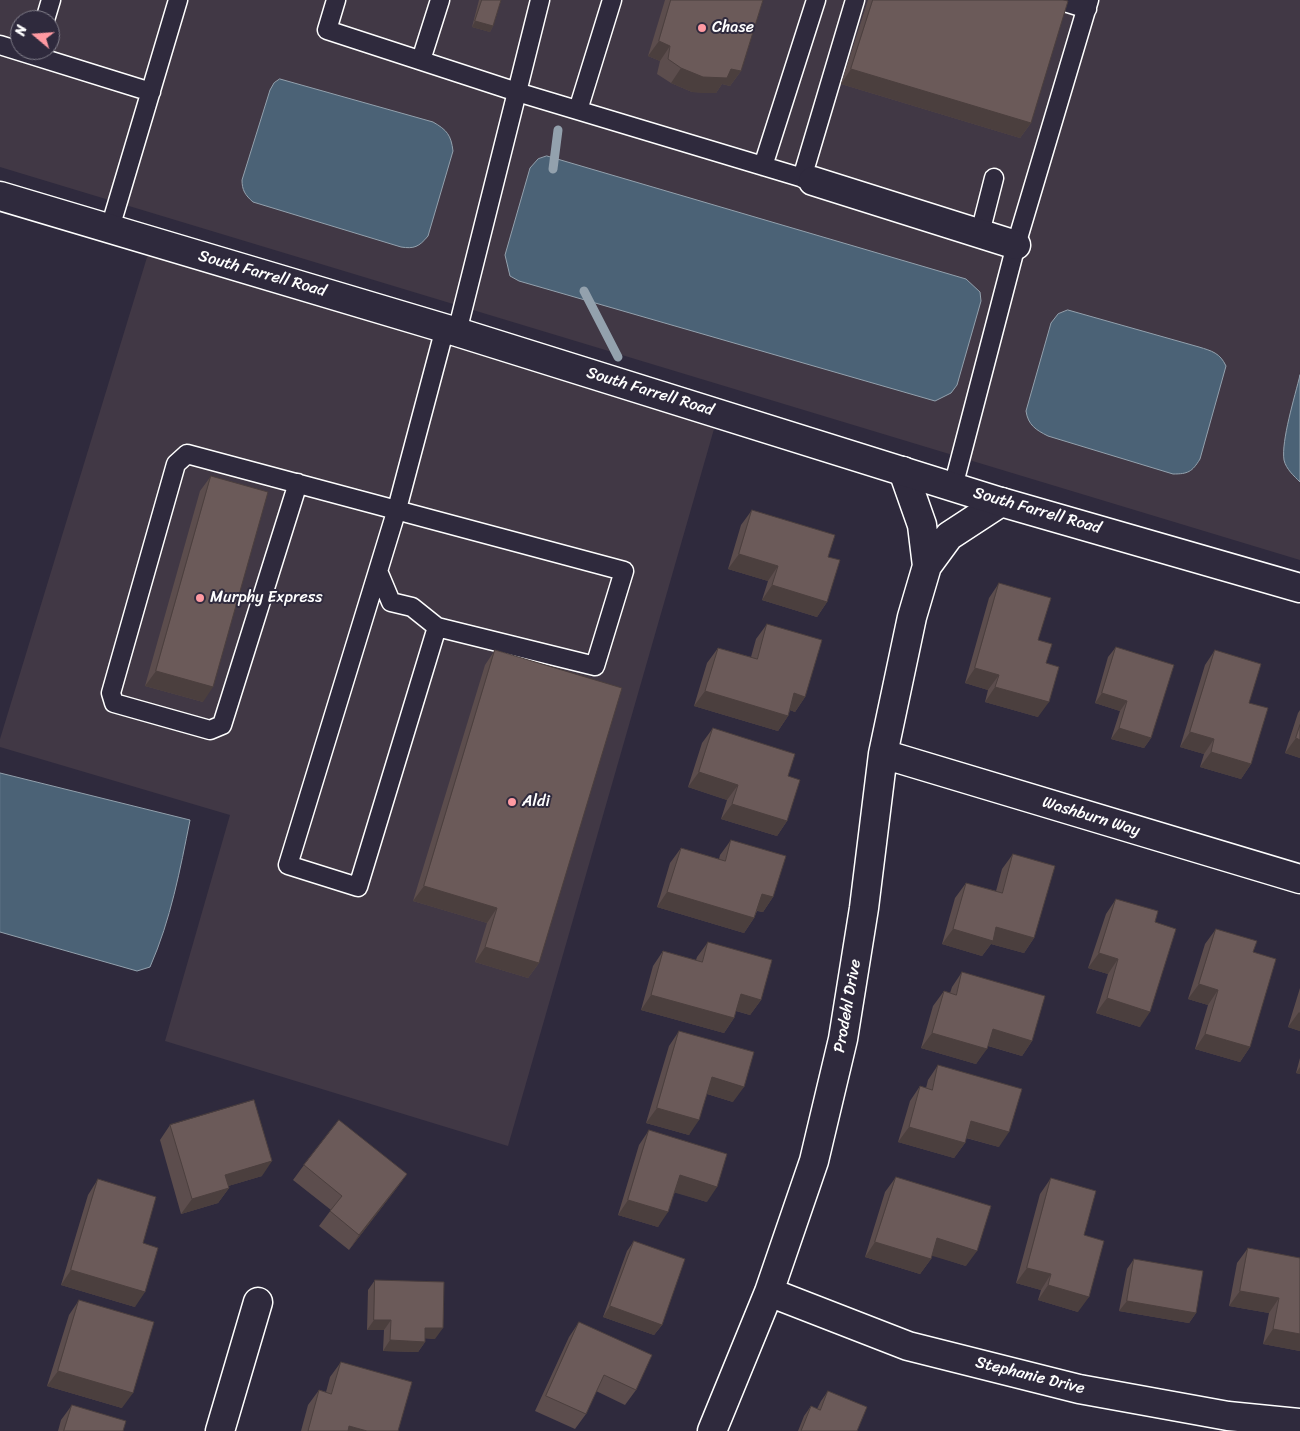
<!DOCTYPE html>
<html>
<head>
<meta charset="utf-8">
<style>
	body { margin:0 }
	#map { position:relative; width:1300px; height:1431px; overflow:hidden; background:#2f2a3d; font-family:Sriracha,sans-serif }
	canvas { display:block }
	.north { position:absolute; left:10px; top:10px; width:50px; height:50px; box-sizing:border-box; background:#2f2a3d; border:1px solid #827f8b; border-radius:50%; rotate:288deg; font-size:14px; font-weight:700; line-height:20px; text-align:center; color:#fff }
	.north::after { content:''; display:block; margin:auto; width:18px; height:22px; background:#ff9aa2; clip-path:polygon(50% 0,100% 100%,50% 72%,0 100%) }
</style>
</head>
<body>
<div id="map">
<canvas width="1300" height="1431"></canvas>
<div class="north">N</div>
</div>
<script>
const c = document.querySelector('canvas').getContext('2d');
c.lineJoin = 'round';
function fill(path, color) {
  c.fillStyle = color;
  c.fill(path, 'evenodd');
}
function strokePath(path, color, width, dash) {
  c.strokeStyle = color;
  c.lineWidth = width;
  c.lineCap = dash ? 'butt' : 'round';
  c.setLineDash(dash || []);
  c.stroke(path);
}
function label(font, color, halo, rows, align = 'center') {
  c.font = font + ' Sriracha,sans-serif';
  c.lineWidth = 4;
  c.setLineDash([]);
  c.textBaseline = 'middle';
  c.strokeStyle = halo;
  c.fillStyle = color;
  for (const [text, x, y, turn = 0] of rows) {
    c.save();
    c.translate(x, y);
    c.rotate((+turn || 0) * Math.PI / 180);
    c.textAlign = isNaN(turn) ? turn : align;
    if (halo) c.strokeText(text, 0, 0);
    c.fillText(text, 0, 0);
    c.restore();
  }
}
fill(new Path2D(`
	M0,0H1300V560L0,167ZM20,20H50V50H20Z
	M148,254L716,422L508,1146L165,1041L230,815L0,747V739Z`), '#413845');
const water = new Path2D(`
	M280,79L433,122C447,130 451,135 453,151L428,236C419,247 414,249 401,247L253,202C245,195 242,190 242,180L270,90L274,83Z
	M547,156L966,279L980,292L981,301L957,385L951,393L935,401L519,281L510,276L505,255L530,168L538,159Z
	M1068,310L1199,347C1212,351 1220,353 1226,366L1200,459C1192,472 1188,474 1173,474L1048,436C1036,430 1028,425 1026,411L1051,323L1058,314Z
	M1300,375V482C1294,476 1286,469 1284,460C1281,441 1295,396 1300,375Z
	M0,773L190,820C180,870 171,919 150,967L137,971L0,932Z`);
fill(water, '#4b6276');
strokePath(water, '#93a1ad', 1);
strokePath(new Path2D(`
	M553,169L558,130
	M584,291L618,357`), '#93a1ad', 9);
const lane = new Path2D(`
	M336,0L327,30L517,92L813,181
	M1058,0L1087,9
	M45,20L51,0
	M0,45L151,92
	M421,60L440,0
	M578,110L612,0
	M763,166L816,0
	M802,178L855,0
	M110,228L178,0
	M980,233L994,178
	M457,332L540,0
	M298,483L222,725L210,730L114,703L111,693L176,464L187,454L624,571L595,666L437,627L358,887L288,865L397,509L445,328
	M953,487L1016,245L1089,0
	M378,571L391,602L412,607L437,627`);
const street = new Path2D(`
	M813,181L1016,245
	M903,471L922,525L927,566
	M883,754L1300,879
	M769,1292L908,1346L1079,1389L1228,1416L1300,1423
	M220,1431L258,1302
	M712,1431L769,1292L814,1161L843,1039L864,908L883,754L912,617L927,566L949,536L1001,502`);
const secondary = new Path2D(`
	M0,196L457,332L1001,502L1300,588`);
strokePath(lane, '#fff', 21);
strokePath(street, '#fff', 31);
strokePath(secondary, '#fff', 31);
strokePath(lane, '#2f2a3d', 18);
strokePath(street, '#2f2a3d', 28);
strokePath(secondary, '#2f2a3d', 28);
fill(new Path2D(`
	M479,0H501L493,26L490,32L472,27Z
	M665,0H763L741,71L730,86L722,84L716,93L692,92L671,83L657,74L660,61L648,56Z
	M868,0H1063L1031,123L1020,138L841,84Z
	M211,476L203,702L145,686L200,491Z
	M752,510L828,557L827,602L817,617L762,600L768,581L728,569L741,525Z
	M999,583L1038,640L1046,663L1038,717L985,702L988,690L965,683L989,598Z
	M767,624L805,697L795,712L790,710L788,716L778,731L694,706L707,663L718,648L751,657L756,639Z
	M1116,647L1151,738L1144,748L1111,739L1120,711L1095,703L1108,657Z
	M495,650L539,963L528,978L475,962L487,923L413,901L485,665Z
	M1215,650L1249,703L1251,764L1241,779L1200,767L1204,754L1180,747L1205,665Z
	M1300,710V758L1285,753L1298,713Z
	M713,728L788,776L787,821L777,836L721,819L727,800L688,787L702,743Z
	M731,840L773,897L763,912L757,911L754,918L744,933L657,907L670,863L681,848L719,859L720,855Z
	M1013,854L1034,938L1024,953L991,944L982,956L942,944L955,898L966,883L996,891L1002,869Z
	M1116,899L1155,922L1140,1027L1096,1013L1108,974L1088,968L1106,914Z
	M1216,929L1253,952L1250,1047L1240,1062L1195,1049L1208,1005L1188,999L1205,944Z
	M708,942L761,1000L750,1015L736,1011L734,1018L724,1033L641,1010L653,966L663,951L696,960L697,957Z
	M962,972L1032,1041L1022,1056L988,1046L976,1064L921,1048L933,1006L944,991L950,993L952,987Z
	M1300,988V1031L1288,1027Z
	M679,1031L733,1102L707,1094L689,1135L646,1123L669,1046Z
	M1300,1058V1074L1296,1073Z
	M938,1065L999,1147L966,1138L965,1143L954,1158L898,1142L910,1101L920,1086L926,1088L928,1080Z
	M170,1125L262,1176L228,1186L229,1188L218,1203L181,1214L160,1140Z
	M649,1130L707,1202L675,1192L658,1227L618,1215L639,1145Z
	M304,1165L407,1174L396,1189L349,1250L319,1226L331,1210L293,1180Z
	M896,1177L966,1266L932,1255L931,1259L920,1274L865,1257L885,1192Z
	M1051,1178L1084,1235L1078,1312L1038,1300L1041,1290L1016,1283L1040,1194Z
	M98,1179L143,1243L135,1307L61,1285L88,1195Z
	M634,1241L662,1325L654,1335L603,1317L627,1251Z
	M1248,1248L1300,1258V1351L1263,1344L1269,1313L1229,1306L1237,1263Z
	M1134,1259L1196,1313L1189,1323L1119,1311L1127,1269Z
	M375,1280L435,1339L425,1338V1342L418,1352L383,1351L384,1330H367L368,1290Z
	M79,1300L122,1408L47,1386L69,1315Z
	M579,1322L636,1390L625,1405L596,1391L586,1414L575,1429L535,1411L569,1337Z
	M341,1362L398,1431H301L308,1405L319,1390L326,1392L330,1377Z
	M828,1391L857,1431H798L804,1416L811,1406L817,1409L821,1401Z
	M72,1405L123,1431H58L61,1420Z`), '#5c4d4d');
fill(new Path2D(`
	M475,21L493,26L490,32L472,27Z
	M659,41L670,46L660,61L648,56Z
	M681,68L731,69L741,71L730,86L722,84L716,93H703L692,92L671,83Z
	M851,69L1031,123L1020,138L841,84Z
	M739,554L778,566L768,581L728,569Z
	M772,585L827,602L817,617L762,600Z
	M975,668L999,675L988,690L965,683Z
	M156,671L213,687L203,702L145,686Z
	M995,687L1049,702L1038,717L985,702Z
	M705,691L788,716L778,731L694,706Z
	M794,693L805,697L795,712L784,708Z
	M1102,693L1127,701L1120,711L1095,703Z
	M1119,728L1151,738L1144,748L1111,739Z
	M1190,732L1214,739L1204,754L1180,747Z
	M1296,738L1300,740V758L1285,753Z
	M1211,752L1251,764L1241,779L1200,767Z
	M699,772L738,785L727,800L688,787Z
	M732,804L787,821L777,836L721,819Z
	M424,886L497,908L487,923L413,901Z
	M667,892L754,918L744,933L657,907Z
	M762,894L773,897L763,912L751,909Z
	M996,927L1034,938L1024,953L991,944L982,956L942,944L953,929Z
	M485,947L539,963L528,978L475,962Z
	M1099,953L1118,959L1108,974L1088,968Z
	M1199,984L1218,990L1208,1005L1188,999Z
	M741,994L761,1000L750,1015L730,1009Z
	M651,995L734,1018L724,1033L641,1010Z
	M1107,998L1150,1012L1140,1027L1096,1013Z
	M1299,1012L1300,1013V1031L1288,1027Z
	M993,1029L1032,1041L1022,1056L982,1044Z
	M932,1033L987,1049L976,1064L921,1048Z
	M1205,1034L1250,1047L1240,1062L1195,1049Z
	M1300,1067V1074L1296,1073Z
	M712,1077L744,1087L733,1102L701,1092Z
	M657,1108L699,1120L689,1135L646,1123Z
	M971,1121L1009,1132L999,1147L960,1136Z
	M909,1127L965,1143L954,1158L898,1142Z
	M272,1161L262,1176L215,1190L225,1175Z
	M407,1174L396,1189L349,1250L359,1235Z
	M680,1175L717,1187L707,1202L669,1191Z
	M229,1188L218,1203L181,1214L192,1199Z
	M628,1200L668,1212L658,1227L618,1215Z
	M937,1238L977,1251L966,1266L926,1254Z
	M875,1242L931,1259L920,1274L865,1257Z
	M1027,1268L1051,1274L1041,1290L1016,1283Z
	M71,1270L145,1292L135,1307L61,1285Z
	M1048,1285L1089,1297L1078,1312L1038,1300Z
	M1240,1291L1279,1298L1269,1313L1229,1306Z
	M1127,1301L1196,1313L1189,1323L1119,1311Z
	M610,1306L662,1325L654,1335L603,1317Z
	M374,1320H391L384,1330H367Z
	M425,1328H443L435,1339L418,1338Z
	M1273,1329L1300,1334V1351L1263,1344Z
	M390,1340L425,1342L418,1352L383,1351Z
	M58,1371L133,1393L122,1408L47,1386Z
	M349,1426L367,1431H346Z`), '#4b3f3e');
const building = new Path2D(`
	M482,0H501L493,26L475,21Z
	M671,0H763L741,71L731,69L727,78L703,77L681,68L668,59L670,46L659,41Z
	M873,0H1063L1068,1L1031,123L851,69Z
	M211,476L268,492L213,687L156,671Z
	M752,510L835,535L828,557L840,560L827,602L772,585L778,566L739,554Z
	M999,583L1051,598L1038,640L1052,644L1046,663L1059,667L1049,702L995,687L999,675L975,668Z
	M767,624L822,640L805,697L794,693L788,716L705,691L718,648L757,659Z
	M1116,647L1174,665L1151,738L1119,728L1127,701L1102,693Z
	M495,650L622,688L539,963L485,947L497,908L424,886Z
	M1215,650L1261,664L1249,703L1268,708L1251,764L1211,752L1214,739L1190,732Z
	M1300,725V740L1296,738Z
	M713,728L795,754L788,776L800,780L787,821L732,804L738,785L699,772Z
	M731,840L786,856L773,897L762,894L754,918L667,892L681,848L725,861Z
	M1013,854L1055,866L1034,938L996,927L993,941L953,929L966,883L1002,893Z
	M1116,899L1158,911L1155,922L1176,929L1150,1012L1107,998L1118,959L1099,953Z
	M1216,929L1257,941L1253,952L1276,959L1250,1047L1205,1034L1218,990L1199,984Z
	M708,942L772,960L761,1000L741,994L734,1018L651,995L663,951L702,962Z
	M962,972L1045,996L1032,1041L993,1029L987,1049L932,1033L944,991L956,995Z
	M679,1031L754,1052L744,1087L712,1077L699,1120L657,1108Z
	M938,1065L1022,1089L1009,1132L971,1121L965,1143L909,1127L920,1086L932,1090Z
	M254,1100L272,1161L225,1175L229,1188L192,1199L170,1125Z
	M339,1120L407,1174L359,1235L330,1211L342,1196L304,1165Z
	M649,1130L727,1154L717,1187L680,1175L668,1212L628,1200Z
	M896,1177L991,1206L977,1251L937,1238L931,1259L875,1242Z
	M1051,1178L1096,1191L1084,1235L1104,1241L1089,1297L1048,1285L1051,1274L1027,1268Z
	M98,1179L156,1197L143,1243L158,1248L145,1292L71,1270Z
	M634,1241L685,1259L662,1325L610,1306Z
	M1248,1248L1300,1258V1334L1273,1329L1279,1298L1240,1291Z
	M1134,1259L1203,1271L1196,1313L1127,1301Z
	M375,1280L444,1282L443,1328H425V1342L390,1340L391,1320H374Z
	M79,1300L154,1322L133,1393L58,1371Z
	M579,1322L652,1355L636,1390L604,1375L586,1414L546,1396Z
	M341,1362L412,1382L398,1431H367L349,1426L348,1431H308L319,1390L331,1394Z
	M828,1391L867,1407L857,1431H801L811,1406L820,1410Z
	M72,1405L126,1421L123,1431H64Z`);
fill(building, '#6b5a59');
strokePath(building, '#4b3f3e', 1);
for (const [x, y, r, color] of [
	[702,28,5,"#ff9aa2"],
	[200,598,5,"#ff9aa2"],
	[512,802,5,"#ff9aa2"]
]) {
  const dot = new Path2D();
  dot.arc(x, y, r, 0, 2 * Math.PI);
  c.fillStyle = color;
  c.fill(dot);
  strokePath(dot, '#2f2a3d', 2);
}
label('16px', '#fff', '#2f2a3d', [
	["Chase",712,28],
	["Murphy Express",210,598],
	["Aldi",522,802]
], 'left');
label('16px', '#fff', '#2f2a3d', [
	["South Farrell Road",262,274,16],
	["South Farrell Road",650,392,17],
	["South Farrell Road",1037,511,16],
	["Washburn Way",1091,817,17],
	["Prodehl Drive",848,1006,-80],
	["Stephanie Drive",1030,1376,14]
]);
</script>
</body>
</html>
